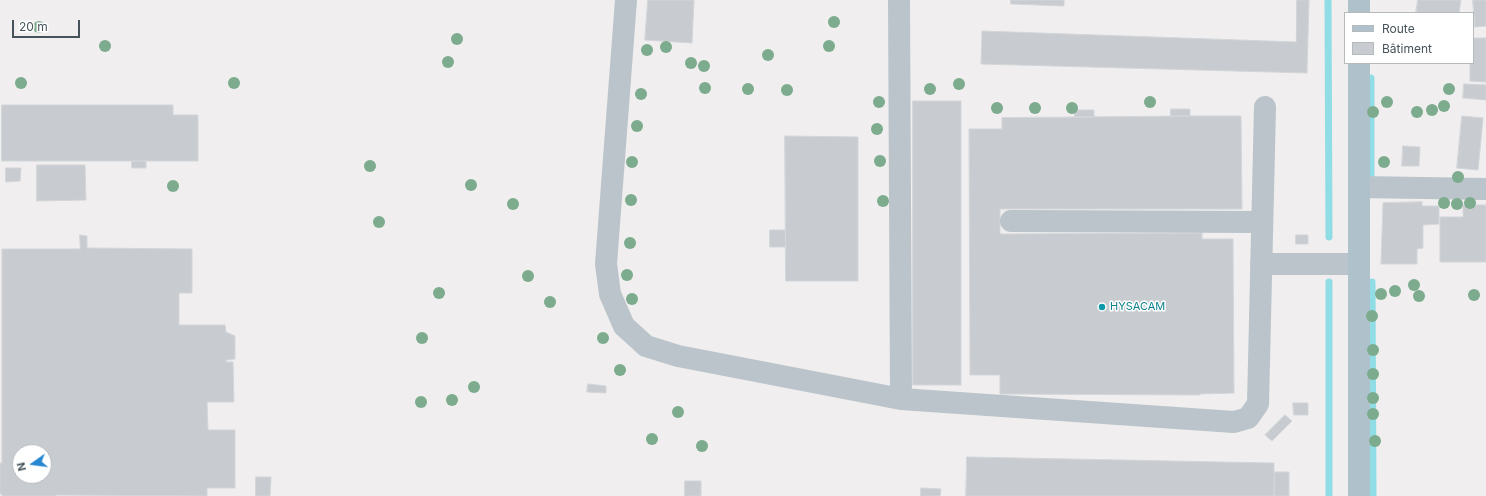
<!DOCTYPE html>
<html>
<head>
<meta charset="utf-8">
<style>
	body { margin:0 }
	#map { position:relative; width:1486px; height:496px; overflow:hidden; background:#f0eeee; font-family:Inter,sans-serif }
	canvas { display:block }
	.legend { position:absolute; left:1344px; top:12px; width:130px; height:52px; box-sizing:border-box; background:#fff; border:1px solid #b5babd; margin:0; padding:5px 7px; list-style:none; font-size:12px; color:#47535a }
	.legend li { display:flex; align-items:center; gap:8px; height:20px }
	.legend b { width:20px; border:1px solid #b5babd }
	.north { position:absolute; left:12px; top:444px; width:40px; height:40px; box-sizing:border-box; background:#fff; border:1px solid #b5babd; border-radius:50%; rotate:256deg; font-size:11px; font-weight:700; line-height:16px; text-align:center; color:#47535a }
	.north::after { content:''; display:block; margin:auto; width:14px; height:18px; background:#2787d1; clip-path:polygon(50% 0,100% 100%,50% 72%,0 100%) }
	.scale { position:absolute; left:12px; top:20px; width:68px; height:18px; box-sizing:border-box; border:2px solid #47535a; border-top:0; padding-left:5px; font-size:12px; line-height:14px; white-space:nowrap; color:#47535a; -webkit-text-stroke:3px #fff; paint-order:stroke }
</style>
</head>
<body>
<div id="map">
<canvas width="1486" height="496"></canvas>
<ul class="legend">
<li><b style="height:5px;background:#afc1cb"></b>Route</li>
<li><b style="height:11px;background:#c8ccd0"></b>Bâtiment</li>
</ul>
<div class="north">N</div>
<div class="scale">20 m</div>
</div>
<script>
const c = document.querySelector('canvas').getContext('2d');
c.lineJoin = 'round';
function strokePath(path, color, width, dash) {
  c.strokeStyle = color;
  c.lineWidth = width;
  c.lineCap = dash ? 'butt' : 'round';
  c.setLineDash(dash || []);
  c.stroke(path);
}
function fill(path, color) {
  c.fillStyle = color;
  c.fill(path, 'evenodd');
}
function label(font, color, halo, rows, align = 'center') {
  c.font = font + ' Inter,sans-serif';
  c.lineWidth = 3;
  c.setLineDash([]);
  c.textBaseline = 'middle';
  c.strokeStyle = halo;
  c.fillStyle = color;
  for (const [text, x, y, turn = 0] of rows) {
    c.save();
    c.translate(x, y);
    c.rotate((+turn || 0) * Math.PI / 180);
    c.textAlign = isNaN(turn) ? turn : align;
    if (halo) c.strokeText(text, 0, 0);
    c.fillText(text, 0, 0);
    c.restore();
  }
}
strokePath(new Path2D(`
	M1328,0L1329,237
	M1371,78V176
	M1372,282L1373,496
	M1329,496V282`), '#90dde5', 7);
const building = new Path2D(`
	M648,0H694L692,43L645,40Z
	M1011,0H1064V6L1011,4Z
	M1297,0H1309L1307,73L981,64L982,31L1296,42Z
	M1418,0H1461L1459,13H1416Z
	M1473,0H1486V26L1475,27Z
	M1473,38H1486V82L1470,81V63H1473Z
	M1464,84L1486,85V100L1463,98Z
	M913,101H961V385H913Z
	M2,105H173V115H198V161H2Z
	M1171,109H1190V116H1171Z
	M1075,110H1094V117H1075Z
	M1190,116H1241L1242,209H1000V234L1202,233V239H1233L1234,393L1200,394V395L1000,394V375H970L969,129H1002V118Z
	M1462,116L1483,118L1478,170L1457,168Z
	M785,136L858,137V281H786Z
	M1403,146L1420,147L1419,166H1402Z
	M132,161H146V168H132Z
	M37,165H85L86,200L37,201Z
	M6,168H21L20,181L6,182Z
	M1422,202V206H1439V224L1423,225V248L1417,249V264H1381L1383,203Z
	M1463,205H1486V262H1440V217H1463Z
	M770,230H785L786,247H770Z
	M80,235L87,236V248L192,249V293H179V325H225L226,332L235,336V359L226,360V362H233L234,402H207L208,430H235V488H207V496L56,495L55,496H2V494H0V463H2V249H80ZM20,452H44V476H20Z
	M1296,235H1308V244H1296Z
	M588,384L606,386V393L587,392Z
	M1293,403H1308V415H1294Z
	M1285,415L1292,421L1272,441L1265,435Z
	M967,457L1274,463V496H966Z
	M1275,472H1289V496H1274Z
	M256,477H271L270,496H256Z
	M685,481H701V496H685Z
	M921,488L941,489L940,496H921Z`);
fill(building, '#c8ccd0');
strokePath(building, '#d2d5d9', 1);
strokePath(new Path2D(`
	M626,0L606,264L610,294L624,326L646,346L678,356L901,399L1234,422L1248,418L1258,404L1265,107
	M899,0L901,399
	M1359,187L1486,189
	M1011,221L1262,222
	M1261,264H1359`), '#bac4ca', 22);
strokePath(new Path2D(`
	M1359,13V0
	M1359,496V63`), '#afc1cb', 22);
c.fillStyle = '#7cab8e';
for (const [x, y] of [
	[834,22],
	[39,27],
	[457,39],
	[105,46],
	[829,46],
	[666,47],
	[647,50],
	[768,55],
	[448,62],
	[691,63],
	[704,66],
	[21,83],
	[234,83],
	[959,84],
	[705,88],
	[748,89],
	[930,89],
	[1449,89],
	[787,90],
	[641,94],
	[879,102],
	[1150,102],
	[1387,102],
	[1444,106],
	[997,108],
	[1035,108],
	[1072,108],
	[1432,110],
	[1373,112],
	[1417,112],
	[637,126],
	[877,129],
	[880,161],
	[632,162],
	[1384,162],
	[370,166],
	[1458,177],
	[471,185],
	[173,186],
	[631,200],
	[883,201],
	[1444,203],
	[1470,203],
	[513,204],
	[1457,204],
	[379,222],
	[630,243],
	[627,275],
	[528,276],
	[1414,285],
	[1395,291],
	[439,293],
	[1381,294],
	[1474,295],
	[1419,296],
	[632,299],
	[550,302],
	[1372,316],
	[422,338],
	[603,338],
	[1373,350],
	[620,370],
	[1373,374],
	[474,387],
	[1373,398],
	[452,400],
	[421,402],
	[678,412],
	[1373,414],
	[652,439],
	[1375,441],
	[702,446]
]) {
  c.beginPath();
  c.arc(x, y, 6, 0, 2 * Math.PI);
  c.fill();
}
for (const [x, y, r, color] of [
	[1102,307,4,"#0f9aa8"]
]) {
  const dot = new Path2D();
  dot.arc(x, y, r, 0, 2 * Math.PI);
  c.fillStyle = color;
  c.fill(dot);
  strokePath(dot, '#fff', 1.5);
}
label('11px', '#0d838f', '#fff', [
	["HYSACAM",1110,307]
], 'left');
</script>
</body>
</html>
